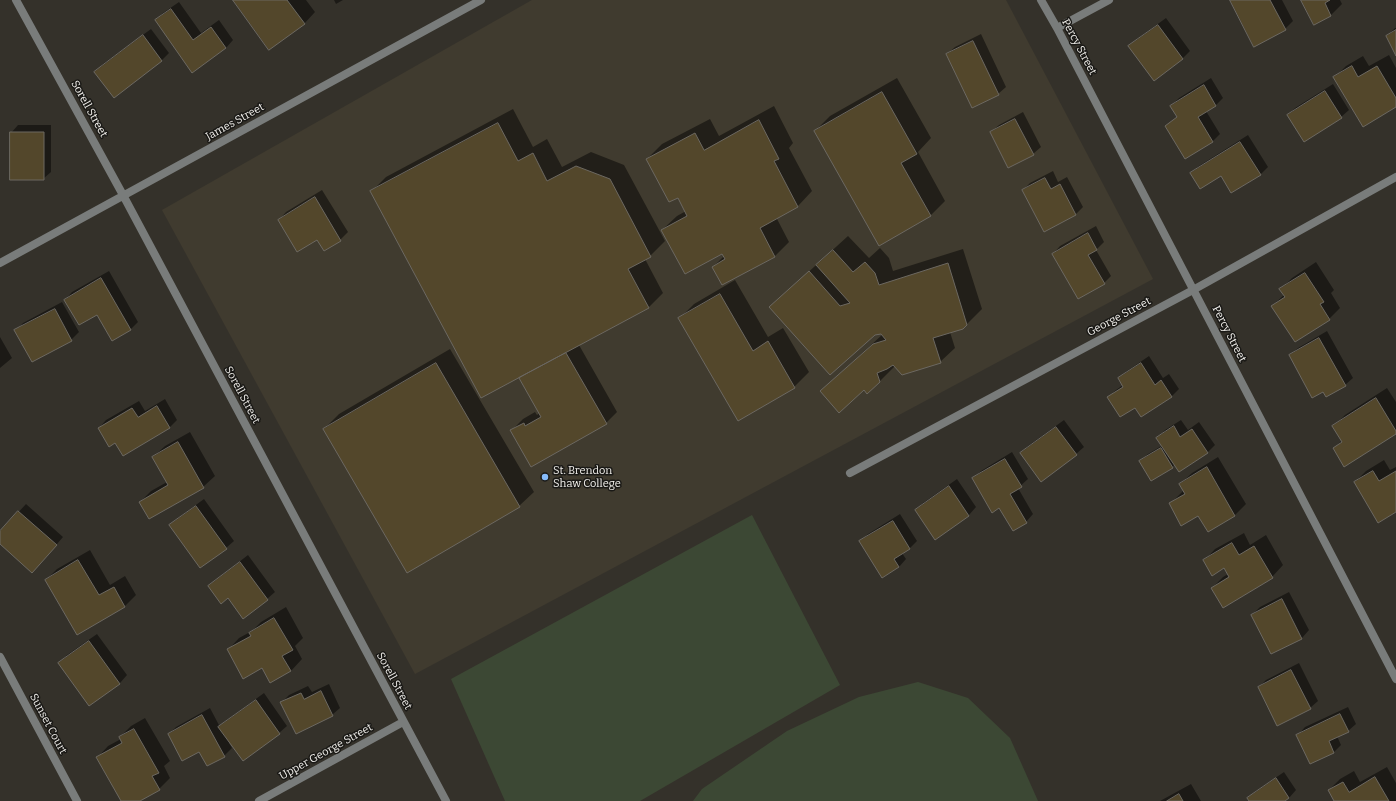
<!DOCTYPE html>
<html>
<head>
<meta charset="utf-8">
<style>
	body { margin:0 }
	canvas { display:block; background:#34312a }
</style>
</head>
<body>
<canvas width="1396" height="801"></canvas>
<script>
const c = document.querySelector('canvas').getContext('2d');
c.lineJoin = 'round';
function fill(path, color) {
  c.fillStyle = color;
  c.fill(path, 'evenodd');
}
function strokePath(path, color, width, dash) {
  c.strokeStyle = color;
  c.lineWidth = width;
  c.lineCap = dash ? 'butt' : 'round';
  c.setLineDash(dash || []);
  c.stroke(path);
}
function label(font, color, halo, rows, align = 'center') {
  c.font = font + ' Bitter,serif';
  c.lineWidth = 3;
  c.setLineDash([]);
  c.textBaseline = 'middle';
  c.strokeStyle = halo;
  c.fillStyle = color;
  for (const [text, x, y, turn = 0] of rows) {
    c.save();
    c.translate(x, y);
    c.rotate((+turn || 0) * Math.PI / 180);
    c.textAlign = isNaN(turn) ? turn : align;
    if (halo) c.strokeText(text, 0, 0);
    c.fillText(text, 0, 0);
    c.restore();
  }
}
fill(new Path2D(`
	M532,0H1006L1153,279L415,674L162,210Z`), '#403b2f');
fill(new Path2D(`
	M752,515L840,685L640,801H505L451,679Z
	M918,682L968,698L1010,738L1038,801H693L702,789L787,731L859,697Z`), '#3c4834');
fill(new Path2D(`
	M234,0H306L315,12L304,24Z
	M334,0H343L336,4Z
	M1231,0H1282L1293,21L1285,29L1255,45Z
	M1302,0H1340L1342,4L1331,15Z
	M179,2L201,33L219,20L233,40L226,48L192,71L156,20L163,13Z
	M1166,18L1190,51L1183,58L1154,79L1130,47L1137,39Z
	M1395,28H1396V54L1387,36Z
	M151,29L169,53L162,60L96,72L103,64Z
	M981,34L1006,87L998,94L947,54L955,47Z
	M1389,55L1396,68V106L1335,77L1346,66L1363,56L1369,66Z
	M897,78L931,138L918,152L945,201L931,215L880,244L815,131L830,116Z
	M1211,78L1223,98L1216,105L1206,111L1220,134L1212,142L1166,126L1178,116L1171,106L1179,98Z
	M1333,84L1349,110L1341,117L1288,115L1295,108Z
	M774,106L793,143L789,148L812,191L798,206L776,217L789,242L775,256L722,284L713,267L724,256L722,253L662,230L677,216L686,211L678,197L647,159L662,144L710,119L719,136Z
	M513,109L533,147L547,139L562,167L591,152L624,165L665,241L650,256L645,259L663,293L649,307L579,345L617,412L606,423L512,430L523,419L535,412L537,415L540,413L520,379L525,374L371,192L386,177Z
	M1023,112L1041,147L1033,154L991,132L999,125Z
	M18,125H51V172L43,179L11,133Z
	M1248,135L1268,167L1260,175L1191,173L1199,166Z
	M1053,171L1058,182L1067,177L1083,207L1076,214L1023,190L1030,183Z
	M322,190L348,232L340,240L318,238L279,220L286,212Z
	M1096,226L1104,242L1096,250L1111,276L1104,283L1053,254L1060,246Z
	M848,236L869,258L880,248L889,258L893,271L963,249L982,309L963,328L950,332L955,348L940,362L895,366L879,382L864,389L821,391L883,334L881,332L770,307Z
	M1316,262L1334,290L1331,293L1340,308L1329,319L1272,306L1284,295L1281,289L1292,278Z
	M109,271L138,322L130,330L65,300L72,292Z
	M735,280L768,337L783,328L809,372L794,387L680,318L694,304Z
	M62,302L79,332L71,340L16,331L23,323Z
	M1327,331L1353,378L1345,385L1290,355L1298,348Z
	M0,337L12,358L0,368Z
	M450,349L534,492L519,506L324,429L339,414Z
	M1149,356L1163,378L1169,374L1179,389L1171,397H1108L1116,390L1123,385L1119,378L1127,371Z
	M1387,388L1396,402V433L1334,449L1342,440L1334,426L1345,415Z
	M165,399L177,420L170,427L123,455L115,441L99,428L106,420L139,401L145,411Z
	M1064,420L1084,447L1076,454L1021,453L1028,446Z
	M1181,420L1188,430L1199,422L1215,445L1207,453L1175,464L1172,467L1140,461L1148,454L1163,445L1158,438L1165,430Z
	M190,432L215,476L203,487L149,518L140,502L151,491L167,482L153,457L165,446Z
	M1012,452L1028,479L1018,488L1033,514L1026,522L999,507L973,479L981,471Z
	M1218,457L1246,504L1235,515L1208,531L1198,514L1170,504L1184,490L1180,484L1192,473Z
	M1384,460L1390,470L1396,467V511L1355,482L1366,471Z
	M957,479L976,507L969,515L935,538L916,510L923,503Z
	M204,499L234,541L226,548L171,525L178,518Z
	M26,504L63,537L40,564L0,543V532Z
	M900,514L917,541L910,548L902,553L906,559L899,567L883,577L861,541L868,534Z
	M1244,533L1250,545L1266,535L1283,565L1272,577L1223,606L1212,588L1223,577L1228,574L1224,567L1204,561L1215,549Z
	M90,550L110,585L125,576L136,595L125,606L78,634L46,580L57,569Z
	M248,555L275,592L267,599L228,597L209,586L217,579Z
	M1289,592L1309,630L1302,638L1271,653L1252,615L1260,607Z
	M286,607L303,638L295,646L302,659L291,671L262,667L228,650L239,638L252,631L261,622Z
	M97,634L127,675L120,683L90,705L60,663L67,655Z
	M1299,663L1318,701L1310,708L1259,687L1266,680Z
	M329,684L340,708L332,715L282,702L289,695L308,686L312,692Z
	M264,693L287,726L279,733L243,760L230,742L229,743L232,748L224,756L199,751L169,734L176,727L210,708L220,727L227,720Z
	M1348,707L1356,724L1348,731L1337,736L1341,745L1334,752L1310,763L1298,735L1305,727Z
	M145,718L170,761L164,766L170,778L159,789L138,801H122L97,758L108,746L121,739L120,737L131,726Z
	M1387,767L1396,783V801H1335L1329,790L1340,779L1354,771L1360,782Z
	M1284,772L1296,790L1289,798L1284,801H1251L1249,798L1256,791Z
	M1191,784L1201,801H1160Z`), '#0007');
const building = new Path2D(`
	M233,0H287L305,24L269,50Z
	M1230,0H1270L1286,30L1254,47Z
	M1301,0H1330L1325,3L1331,16L1314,25Z
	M171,9L193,40L211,27L226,48L192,73L155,20Z
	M1158,25L1183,59L1154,81L1128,46Z
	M1396,30V56L1386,36Z
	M143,35L162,61L114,98L94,72Z
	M973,41L999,95L972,108L946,54Z
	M1352,66L1358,77L1377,66L1396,98V107L1363,127L1333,77Z
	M1204,85L1216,106L1198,117L1213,142L1185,159L1165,126L1177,117L1170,106Z
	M1325,91L1342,118L1304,142L1287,115Z
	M882,92L917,154L901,163L931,216L879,246L814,131Z
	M1015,119L1034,155L1008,168L990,132Z
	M759,120L779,159L774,161L798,207L760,228L775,257L722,285L712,267L725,259L722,254L685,274L661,230L687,216L678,198L669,202L646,159L695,133L704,150Z
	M498,123L518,161L533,153L547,181L576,166L610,179L651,257L628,269L649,308L481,398L370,191Z
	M10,132H44V180H10Z
	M1240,142L1261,175L1231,193L1221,176L1200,189L1190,173Z
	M1045,178L1051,189L1060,184L1076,215L1044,232L1022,190Z
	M315,197L341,241L324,251L317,240L297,252L278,220Z
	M1088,233L1097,250L1088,255L1105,284L1078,299L1052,254Z
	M833,250L853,272L865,262L875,273L879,285L948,263L967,325L963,329L933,338L941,363L902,375L893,365L887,369L877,373L880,382L867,394L864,390L839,413L820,391L873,344L886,340L881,334L875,335L830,375L769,307L809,271L840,306L850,303L816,265Z
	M1305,273L1324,302L1320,304L1330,320L1295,342L1271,306L1285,297L1279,289Z
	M101,278L131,330L112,341L97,315L79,325L64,300Z
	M720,294L753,351L768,341L795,388L738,421L678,318Z
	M55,309L72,341L32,362L14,330Z
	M1319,338L1346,386L1326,397L1323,392L1312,398L1289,355Z
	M566,353L607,424L531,467L510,430L524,423L525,426L541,417L519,378Z
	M436,363L520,507L407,573L323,429Z
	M1141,363L1155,385L1161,380L1172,397L1141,417L1135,408L1120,417L1107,397L1123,387L1118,378Z
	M1376,398L1396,431V434L1344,467L1333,448L1342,442L1332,426Z
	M157,406L170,428L123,456L115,443L109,447L98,428L132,408L138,417Z
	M1174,426L1180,437L1192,429L1208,453L1179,472L1156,438Z
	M1056,427L1077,455L1041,482L1020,453Z
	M178,442L204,488L149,519L139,502L168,485L152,457Z
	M1161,448L1173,468L1151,481L1139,461Z
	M1005,459L1022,487L1010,494L1027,523L1013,531L999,508L992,513L972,478Z
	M1207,467L1235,516L1208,532L1198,516L1181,526L1169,503L1185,494L1179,484Z
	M1373,471L1379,481L1396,471V512L1378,523L1354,482Z
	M949,486L969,516L935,540L915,510Z
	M196,506L227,549L200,568L169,525Z
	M18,511L57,545L32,573L0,544V531Z
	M893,521L910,549L894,559L899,567L882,578L859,541Z
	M1232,543L1239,555L1254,546L1273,578L1223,608L1211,588L1229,577L1224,568L1212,576L1203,560Z
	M78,560L99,595L114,587L125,607L77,635L45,580Z
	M240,562L268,600L243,619L228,598L221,604L208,586Z
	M1282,599L1302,639L1271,654L1251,615Z
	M274,618L293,650L282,656L291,671L270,683L262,668L243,679L227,649L251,636L249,633Z
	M89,641L120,684L89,706L58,663Z
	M1291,670L1311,709L1277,726L1258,687Z
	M321,691L333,716L296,734L280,702L301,693L304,699Z
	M256,700L280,734L243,761L218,727Z
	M1340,714L1349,732L1329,741L1334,753L1310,764L1296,735Z
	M202,715L225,757L207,766L199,752L182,761L168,734Z
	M134,729L159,773L152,776L160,790L140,801H121L96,757L122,743L119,737Z
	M1375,777L1389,801H1334L1328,790L1343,782L1349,792Z
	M1276,778L1289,798L1285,801H1249L1247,798Z
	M1179,794L1183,801H1167Z`);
fill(building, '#53472b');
strokePath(building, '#6c6861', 1);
strokePath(new Path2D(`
	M16,0L123,195L446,801
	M1041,0L1057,28L1396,679
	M1057,28L1109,0
	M0,263L481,0
	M850,473L1193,290L1396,177
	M0,657L77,801
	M259,801L403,722`), '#797c7b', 8);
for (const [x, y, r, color] of [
	[545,477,4,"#86bbfb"]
]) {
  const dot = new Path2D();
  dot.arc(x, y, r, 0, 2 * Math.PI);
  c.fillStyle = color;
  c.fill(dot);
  strokePath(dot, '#1a1916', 1.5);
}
label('11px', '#f2f0ec', '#1a1916', [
	["Percy Street",1079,47,62],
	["Sorell Street",89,109,61],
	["James Street",235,122,-29],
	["George Street",1119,317,-28],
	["Percy Street",1229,334,63],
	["Sorell Street",242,395,62],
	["Sorell Street",394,681,62],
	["Sunset Court",48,724,62],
	["Upper George Street",326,752,-29]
]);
label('11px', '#f2f0ec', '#1a1916', [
	["St. Brendon",553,471],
	["Shaw College",553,484]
], 'left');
</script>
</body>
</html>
